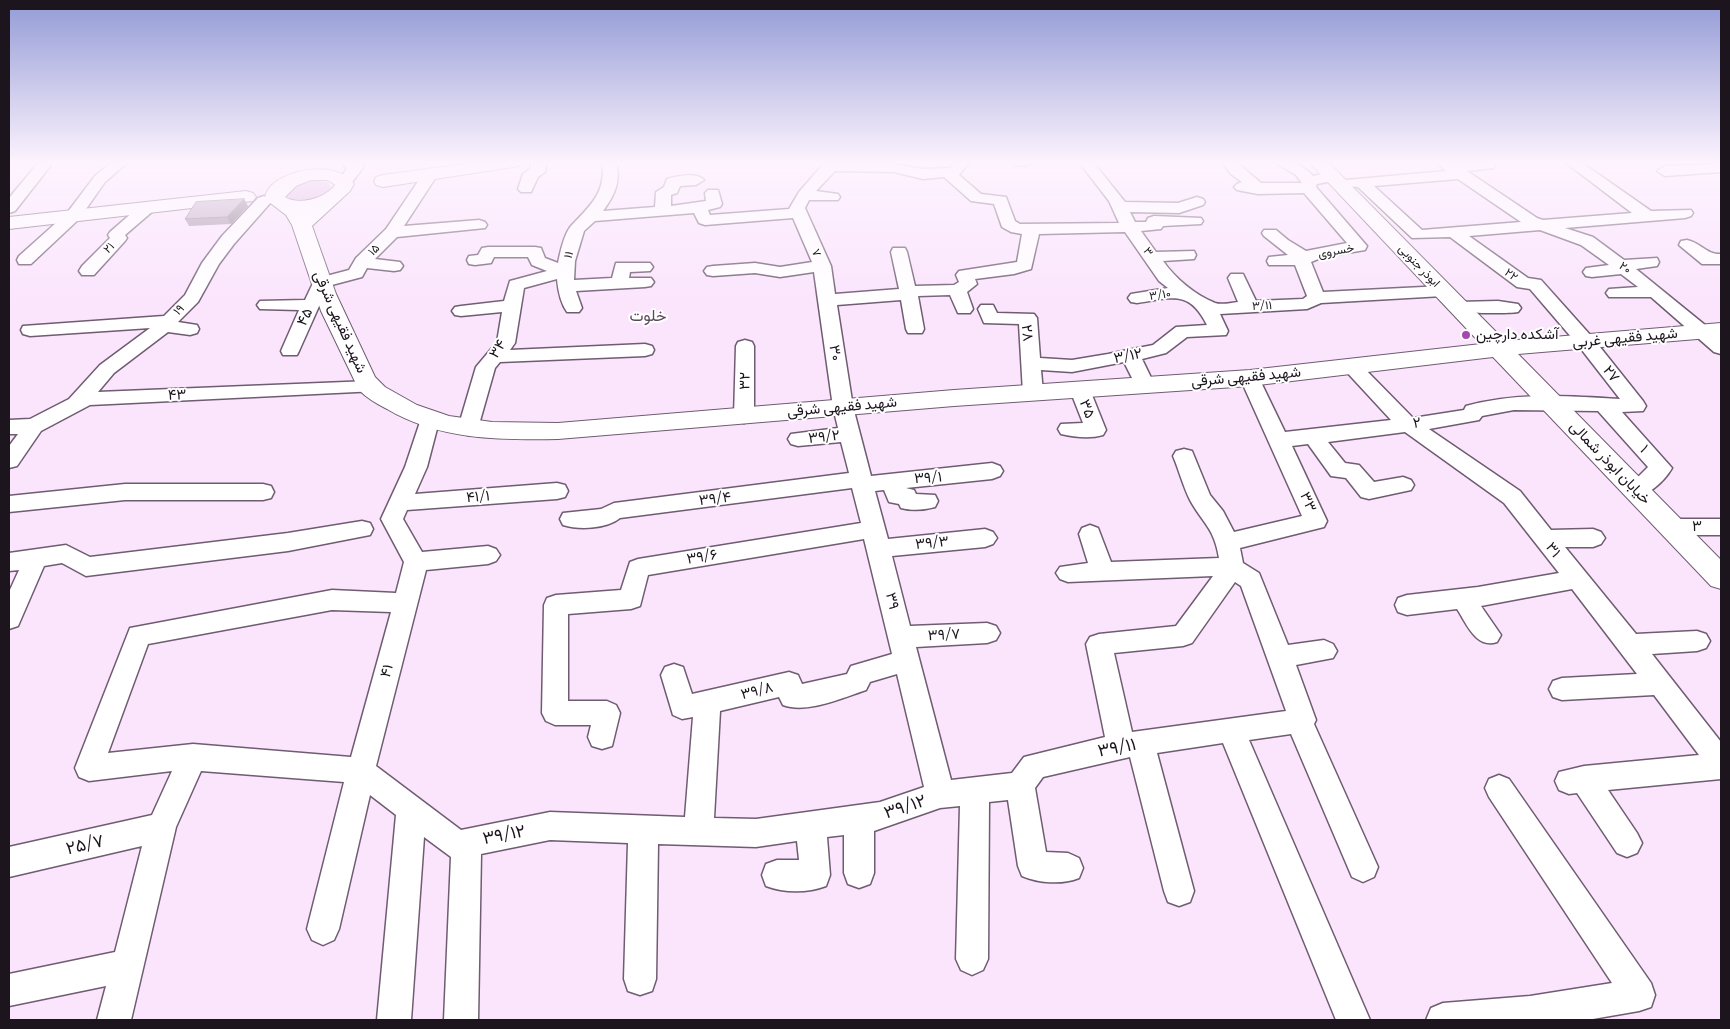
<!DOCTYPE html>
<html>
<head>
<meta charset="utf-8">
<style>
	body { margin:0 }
	#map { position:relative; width:1730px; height:1029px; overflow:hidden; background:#fbe5fd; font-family:Literata,serif }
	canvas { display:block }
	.frame { position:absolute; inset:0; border:10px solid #1c151d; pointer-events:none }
</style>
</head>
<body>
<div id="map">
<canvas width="1730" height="1029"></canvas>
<div class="frame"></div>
</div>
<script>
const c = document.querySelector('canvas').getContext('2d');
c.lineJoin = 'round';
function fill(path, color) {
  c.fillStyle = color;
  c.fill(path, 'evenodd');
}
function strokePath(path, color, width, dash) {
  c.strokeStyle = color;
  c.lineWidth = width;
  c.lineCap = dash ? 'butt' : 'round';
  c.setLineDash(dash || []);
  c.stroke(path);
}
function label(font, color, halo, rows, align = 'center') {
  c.font = font + ' Literata,Vazirmatn,serif';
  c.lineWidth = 4;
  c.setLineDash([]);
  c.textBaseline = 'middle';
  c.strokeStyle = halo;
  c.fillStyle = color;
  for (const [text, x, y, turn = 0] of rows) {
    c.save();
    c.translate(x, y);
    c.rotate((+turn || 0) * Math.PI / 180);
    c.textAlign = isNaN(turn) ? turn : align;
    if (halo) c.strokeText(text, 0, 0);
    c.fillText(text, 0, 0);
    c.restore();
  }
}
fill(new Path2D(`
	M309,180L328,182L331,188C321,204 299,201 283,198V191Z`), '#dcb0e0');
const street = new Path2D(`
	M39,162H49L51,165L15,211L9,213V198Z
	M112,162H128L105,182L79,219L31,264H19L17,260L19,256L67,213L95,176Z
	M345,162H359L364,166L350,185L345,187L337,182L347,169L343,165Z
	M532,162H546L545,172L538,177L531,192H521L518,189L523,174L530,169Z
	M602,162H616C621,181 615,195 603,211L655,207L656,192L664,187L667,179C676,176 697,172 704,180L696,185L680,186L677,193L671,195V206L706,201L705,193L708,190H718L722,204L720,207L708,210L710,215L789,209L799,192L825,162L894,164L923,169L950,168L955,162H969L959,175L981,194L1006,197L1015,221L1020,224L1119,223L1109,201L1079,162H1093L1125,202L1178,203L1197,197L1203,199L1205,202L1203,205L1179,213L1130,212L1135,222H1146L1148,218L1154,216L1201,218L1203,221L1201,224L1163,226L1161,229L1141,231L1156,252L1194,251L1196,255L1194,259L1163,261C1175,278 1195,295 1215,303C1221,305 1231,303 1238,302L1228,278L1231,274H1243L1256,301L1303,299L1307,296L1295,265H1269L1267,261L1269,257L1288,255L1264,236L1262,233L1264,230H1276L1288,240L1306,251L1347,243L1304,193L1258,194L1237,190L1234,187L1237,184L1242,182L1231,174L1222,162H1236L1261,183H1302L1296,175L1274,162C1290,160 1302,164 1313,176L1333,172L1338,174L1341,177L1338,180L1317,184L1316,187L1367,246L1365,250L1323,257L1311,262L1323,292L1443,286L1449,287L1452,291L1449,295L1443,296L1321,303L1307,309L1220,314L1228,331L1226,335L1187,337L1166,353L1142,359L1155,386L1152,390L1145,392L1138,390L1124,362L1072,372L1041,370L1043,393L1040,398L1033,399L1026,398L1023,393L1019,324L984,323L978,309L981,305H993L997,313L1034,314L1037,318L1040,358L1072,360L1108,354L1153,345L1176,327L1207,325C1189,289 1172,298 1137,303L1131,302L1128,298L1131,294L1168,288L1159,281L1125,232L1039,234L1031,269L1014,274L975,279L977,284L967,292L973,309L970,313H958L950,295L918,296L924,329L922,333H908L906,329L901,300L837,305L853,407L871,476L992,463L1000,466L1003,471L1000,476L992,479L906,488L914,490L916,494L935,495L938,501L935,507C924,510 912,511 901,508L899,504L889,502L884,490L875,491L888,539L985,529L993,532L997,538L993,544L985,547L892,556L910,626L987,623L996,626L1000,633L996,640L987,643L916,647L951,780L1012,773L1024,757L1105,737L1086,644L1090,637L1099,634L1176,626L1213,576L1068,582L1060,579L1056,573L1060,567L1088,563L1079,534L1082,528L1090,525L1098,528L1111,562L1219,558C1214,527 1203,524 1190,500C1183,486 1179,470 1173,456L1176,451L1184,449L1192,451L1210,495L1223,511L1234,532L1302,516L1240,378L1243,374L1250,372L1257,374L1285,432L1391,420L1342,367L1345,363L1352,361L1359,363L1413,418L1464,410L1466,406C1517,392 1567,396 1620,399L1578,345L1530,289L1517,287L1450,237L1412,238L1358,187L1346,186L1343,183L1346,180L1446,171L1436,162H1493L1495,165L1493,168L1467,171L1537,218L1543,220L1632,213L1565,162H1581L1651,211L1691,210L1693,213L1691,216L1685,218L1565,228L1593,237L1624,260L1657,258L1659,262L1657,266L1636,269L1721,338V354L1714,352L1651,297H1609L1606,293L1609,289L1638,287L1621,274L1592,277L1586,276L1583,272L1586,268L1609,265L1581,245L1540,230L1469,236L1528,278L1541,280L1592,337L1643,401L1646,406L1643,411L1622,412L1672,468C1664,482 1645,500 1628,496L1625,490L1648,467L1598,411L1514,410L1482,416L1479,420L1429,429L1520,491L1551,530L1593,529L1601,532L1605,538L1601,544L1593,547H1565L1636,634L1697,631L1706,634L1710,641L1706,648L1697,651L1652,654L1721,742V779L1608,790L1637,833L1642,843L1637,853L1627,857L1617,853L1577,793L1569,794L1559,790L1555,781L1559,772L1584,766L1699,755L1654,695L1562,700L1553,697L1549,689L1553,681L1562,678L1637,674L1572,589L1481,606L1501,635L1497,642C1476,649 1467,624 1457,609L1407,615L1398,612L1395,605L1398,598L1407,595L1478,587L1559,573L1504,503L1405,432L1328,442L1345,463L1359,465L1374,482L1403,477L1411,480L1414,485L1411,490L1369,499L1361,497L1346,478L1331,476L1308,444L1292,446L1327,521L1324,527L1240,548L1243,563L1259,573L1288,645L1324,640L1333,644L1337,651L1333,658L1296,665L1316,720L1314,724L1378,867L1374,877L1363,882L1352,877L1291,734L1249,740L1370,1020H1336L1223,743L1157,753L1194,891L1190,902L1179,906L1168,902L1164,891L1130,757L1043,777L1035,788L1046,852L1068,853L1079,858L1083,868L1079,878C1062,885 1039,883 1022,876L1018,866L1008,800L989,802L988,959L983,970L972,975L961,970L956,959L960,806L940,808L874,831V873L870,884L859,888L848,884L844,873V835L827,837L830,875L826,886C808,893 784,893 766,886L762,875L766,864L777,860H799L797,841L756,847L658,844L656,979L652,991L640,995L628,991L624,979L628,843L550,840L481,854L478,1020H444L451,857L424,837L411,1020H377L396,815L370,795L339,929L334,940L323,945L312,940L307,929L344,782L201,771L176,827L131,1020H97L106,986L9,1006V974L115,952L142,846L9,877V847L152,815L172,771L89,781L79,777L75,768L130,628L332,590L396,593L404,562L381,519L405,467L422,416L429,414L436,416L439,421L427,467L415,494L557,483L565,485L568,491L565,497L557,499L407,510L403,519L422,552L488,546L496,549L500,555L496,561L488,564L426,570L376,766L461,830L550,812L685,817L693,717L682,719L673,715L661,675L665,667L674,664L683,667L692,694L789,672L798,675L802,684L847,674L851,666L892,654L864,539L648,575L640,606L631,609L568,614V701H607L616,705L620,713L612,746L602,749L592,746L588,737L591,725H555L546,721L542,713L544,605L547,598L556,595L621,590L630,562L638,559L861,523L852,488L620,518C606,529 579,530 563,525L560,519L563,513L601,509L614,503L849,473L841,442L798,446L791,444L788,439L791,434L838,428L833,407L814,272L780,277L755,273L713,276L707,275L704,271L707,267L713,266L755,263L780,267L812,262L793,218L705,225L699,223L694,213L595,221L584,231L575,261L574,280L612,278L616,263H650L653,267L650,271L630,272L629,278H651L654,282L651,286L645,287L576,291L582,308L579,312H567C560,302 558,289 557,279L524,288L515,343L510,350L645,344L652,346L654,350L652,354L645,356L500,362L495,368L478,428L475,433L468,435L461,433L458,428L476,367L497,342L502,312L461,316L455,315L452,311L455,307L461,306L504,301L510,281L547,271L532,265L528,257H494L491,263L475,265L469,264L467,260L469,256L478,255L482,248L488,247H535L541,248L545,258L558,263C560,253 564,234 571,226C590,206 607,192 602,162ZM835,171L894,172L923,179L944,177L971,201L994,204L1002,227L1011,232L1022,234L1017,262L959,271L956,275L959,282L954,285L915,286L907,252L905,248H893L891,252L899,289L835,294L831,266L805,208L809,200H838L840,197L838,194L816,191ZM1458,179L1521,222L1422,230L1374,186ZM1235,582L1241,586L1286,711L1132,732L1114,653L1183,646L1192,643ZM332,610L391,612L351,757L193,744L108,753L148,644ZM897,674L924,787L880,802L756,819L714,818L720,711L779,697L783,705C807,714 842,698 866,690L870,682Z
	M1013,162H1033L1026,166L1015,165Z
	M1721,164V172L1665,176L1657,171L1665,166Z
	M430,169L438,174L404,226L479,220L485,222L487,225L485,228L397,237L375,259L400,262L403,266L400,270L394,271L367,268L362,277L328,286L299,351L297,355H283L281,351L299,310L260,309L257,305L260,301L305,300L315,279L349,270L356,258L386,229L425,171Z
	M264,196L272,201L234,244L219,264L198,302L178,322L197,325L199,329L197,333L190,335L168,332L114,373L98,392L370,381L377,383L380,387L377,391L90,405L41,431L17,466L9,468V446L18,434H9V420L30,419L69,399L100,365L150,328L30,336L23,334L21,330L23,326L164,316L185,295L202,263L222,236L258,198Z
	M147,203L153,205L155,208L153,211L125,235L127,238L125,241L94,275H82L79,271L82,266L110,238L108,235L110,232L141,205Z
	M1687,240C1701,243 1707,255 1721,254V264H1702L1679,245L1681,241Z
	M1498,301L1518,304L1521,308L1518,312C1508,314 1462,313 1452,311L1449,307L1452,303L1458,302Z
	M745,340L752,342L754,346V416L751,421L744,423L737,421L734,416L736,346L738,342Z
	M1080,384L1087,386L1090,390L1106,430L1103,435C1090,439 1074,437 1061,434L1058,429L1061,424L1083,423L1070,390L1073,386Z
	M125,484H263L271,486L274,492L271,498L263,500H125L9,512V496Z
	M1672,519H1721V535H1672L1664,533L1661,527L1664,521Z
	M362,521L370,523L373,529L370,535L288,551L86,576L62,563L44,566L18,626L9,629V592L19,570L9,571V553L66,545L90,557L288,533Z
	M1499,775L1509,779L1651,983L1655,995L1651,1007L1639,1011L1587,1020H1426L1431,1008L1443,1003L1530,996L1612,983L1489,797L1485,788L1489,779Z`);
const secondary = new Path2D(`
	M479,162H522L519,166L513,167L383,187L376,185L374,181L376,177L383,175Z
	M1309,162H1328L1505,341L1721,323V337L1518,354L1721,560V589L1711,586L1493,357L1250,386L954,406L558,439C499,440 439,440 387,409C377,404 367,398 359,390L321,311L292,225L286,215L265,199C266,172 335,156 354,184L350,191L312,226L336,294L375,377L385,387L417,405L449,416L492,422L558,423L954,390L1250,370L1481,344ZM311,180H328L335,185C326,198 299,206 285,197L296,186Z
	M246,191L253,193L256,197L253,201L9,229V217Z`);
strokePath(street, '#6f5c71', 3);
strokePath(secondary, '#6f5c71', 2);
fill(street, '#fff');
fill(secondary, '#fff');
fill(new Path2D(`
	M244,199L248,206L231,224L189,226L185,219Z`), '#a390a3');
fill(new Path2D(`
	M244,199L248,206L231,224L227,217Z`), '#847685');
const building = new Path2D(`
	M244,199L227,217L185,219L196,202Z`);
fill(building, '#bda8be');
strokePath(building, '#847685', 1);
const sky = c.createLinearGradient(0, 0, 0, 306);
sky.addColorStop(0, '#939bd6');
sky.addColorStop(0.53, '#fdf3fe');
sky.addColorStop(1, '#fdf3fe00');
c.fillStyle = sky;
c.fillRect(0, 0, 1730, 306);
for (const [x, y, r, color] of [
	[1466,335,5,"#a648b1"]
]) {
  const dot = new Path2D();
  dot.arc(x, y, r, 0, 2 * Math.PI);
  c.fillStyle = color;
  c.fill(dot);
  strokePath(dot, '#fff', 2);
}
label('12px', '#1c151d', '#fff', [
	["۲۱",109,248,-45],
	["۱۵",374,250,-45],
	["خسروی",1336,251,-10],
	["۳",1148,252,54],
	["۷",816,253,67],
	["۱۱",569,255,-73],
	["ابوذر جنوبی",1419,266,46],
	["۲۰",1625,268,36],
	["۲۲",1511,275,37],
	["۳/۱۰",1160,295,-8],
	["۳/۱۱",1262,306,-3],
	["۱۹",179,310,-46]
]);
label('15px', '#1c151d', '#fff', [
	["۴۵",305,317,-65],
	["شهید فقیهی شرقی",340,322,66],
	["۲۸",1027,333,83],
	["شهید فقیهی غربی",1625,338,-5],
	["۳۴",498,349,-58],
	["۳۰",835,353,82],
	["۳/۱۲",1128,356,-11],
	["۲۷",1611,374,52],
	["شهید فقیهی شرقی",1246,377,-5],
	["۳۲",745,381,-89],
	["۴۳",177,395,-2],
	["شهید فقیهی شرقی",842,407,-5],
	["۳۵",1087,409,69],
	["۲",1417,423,-9],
	["۳۹/۲",824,437,-6],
	["۱",1644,449,48],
	["خیابان ابوذر شمالی",1610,463,46],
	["۳۹/۱",928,478,-4],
	["۴۱/۱",478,497,-4],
	["۳۹/۴",715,499,-7],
	["۳۳",1308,502,67],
	["۳",1697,527],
	["۳۹/۳",932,543,-6],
	["۳۱",1553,550,52],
	["۳۹/۶",702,557,-9],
	["۳۹",892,601,76],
	["۳۹/۷",944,635,-3],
	["۴۱",387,671,-75],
	["۳۹/۸",757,691,-14]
]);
label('15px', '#1c151d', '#fff', [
	["آشکده دارچین",1476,335]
], 'left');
label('16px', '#5a485b', '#fff', [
	["خلوت",648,316]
]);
label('18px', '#1c151d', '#fff', [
	["۳۹/۱۱",1117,748,-11],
	["۳۹/۱۲",905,807,-18],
	["۳۹/۱۲",504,835,-11],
	["۲۵/۷",85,845,-13]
]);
</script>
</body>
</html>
